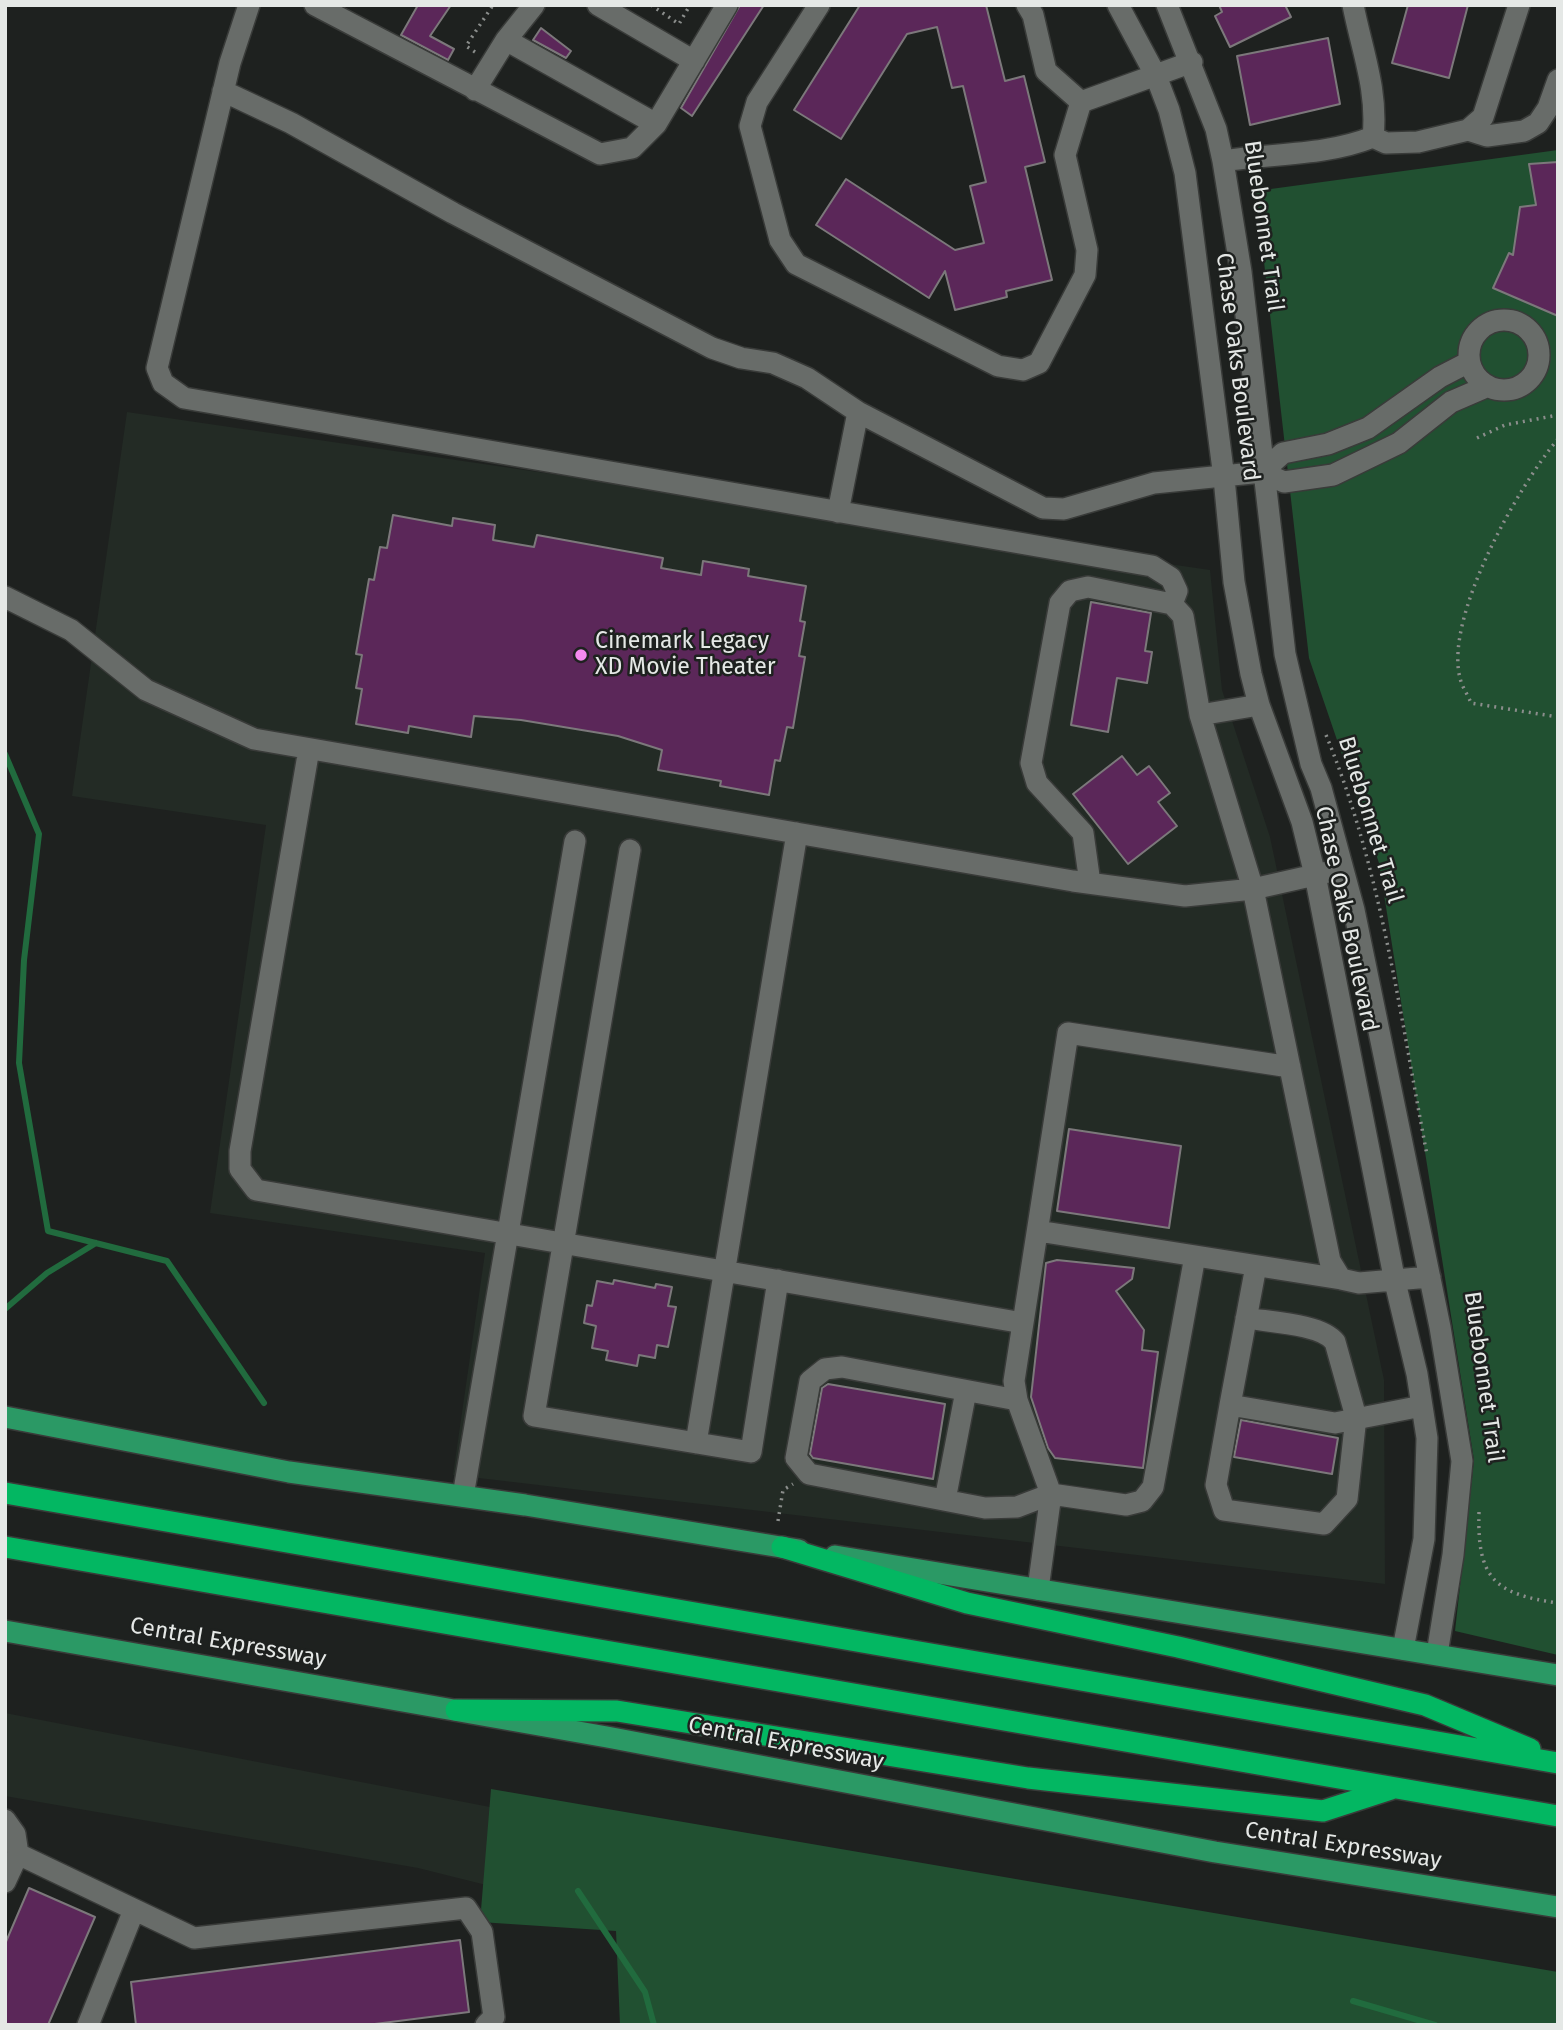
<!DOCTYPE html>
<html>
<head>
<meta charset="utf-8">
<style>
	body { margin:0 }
	#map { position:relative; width:1563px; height:2030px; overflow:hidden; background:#1e211f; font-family:"Fira Sans",sans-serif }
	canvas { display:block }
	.frame { position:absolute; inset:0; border:7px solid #e5e8e6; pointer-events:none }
</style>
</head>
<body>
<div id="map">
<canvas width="1563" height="2030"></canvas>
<div class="frame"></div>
</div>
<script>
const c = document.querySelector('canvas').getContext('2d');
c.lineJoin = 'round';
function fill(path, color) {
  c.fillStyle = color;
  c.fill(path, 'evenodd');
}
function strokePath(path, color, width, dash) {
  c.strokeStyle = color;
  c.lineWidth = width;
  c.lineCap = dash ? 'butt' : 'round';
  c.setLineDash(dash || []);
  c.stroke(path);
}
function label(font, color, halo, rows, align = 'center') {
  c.font = font + ' "Fira Sans",sans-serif';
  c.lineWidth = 5;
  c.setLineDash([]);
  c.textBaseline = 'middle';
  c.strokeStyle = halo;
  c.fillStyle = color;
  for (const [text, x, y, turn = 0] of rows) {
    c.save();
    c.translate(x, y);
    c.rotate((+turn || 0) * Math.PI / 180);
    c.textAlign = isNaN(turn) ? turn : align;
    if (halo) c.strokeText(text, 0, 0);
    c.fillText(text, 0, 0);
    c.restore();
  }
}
fill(new Path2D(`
	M127,412L1210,570L1222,690L1270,837L1384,1380L1385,1584L453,1475L485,1253L210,1213L266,825L72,796Z
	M5,1713L490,1807L783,1959L418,1868L5,1796Z`), '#232b25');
fill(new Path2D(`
	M1558,150V1655L1455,1631L1474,1460L1379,863L1309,658L1256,191Z
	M491,1789L1558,1972V2025H620L616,1931L480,1922Z`), '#215031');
strokePath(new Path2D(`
	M5,754L39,834L24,960L19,1063L48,1231L167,1261L264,1403
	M5,1309L47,1273L96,1243
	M578,1891L645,1992L654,2025
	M1353,2001L1435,2025`), '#216b3e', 6);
const building = new Path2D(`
	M418,5H451L430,36L454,49L448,60L401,35Z
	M740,5H764L692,116L681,108Z
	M860,5H986L1005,81L1024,76L1045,162L1025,167L1052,280L1006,291L1007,297L955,310L945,271L929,298L816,225L846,179L955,250L984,243L970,186L986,182L963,86L952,88L937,27L907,34L841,139L794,110Z
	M1219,5H1285L1291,17L1230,47L1215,16L1222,12Z
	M1408,5H1468L1449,78L1392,63Z
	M541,28L571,51L566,58L533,40Z
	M1328,38L1340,104L1250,125L1237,56Z
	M1558,162V316L1493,288L1509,253L1513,255L1520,207L1536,205L1529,164Z
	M393,515L452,526L453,518L495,525L493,540L534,547L537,535L663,558L661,568L701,575L703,561L749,569L748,576L806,586L800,621L805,622L799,656L805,657L793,728L787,727L780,761L775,760L769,795L720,786L721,781L658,770L662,750L618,736L521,720L474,716L471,737L409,726L408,733L356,724L362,689L356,688L362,655L356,654L369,579L374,580L380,547L387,548Z
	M1091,602L1151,613L1145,651L1152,652L1147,683L1117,678L1108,732L1071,725Z
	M1122,756L1137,775L1149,766L1170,793L1158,802L1177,826L1128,864L1073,794Z
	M1069,1129L1181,1146L1169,1228L1057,1211Z
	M1057,1260L1134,1268L1132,1279L1116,1291L1144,1330L1142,1350L1158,1352L1143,1468L1055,1458L1048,1448L1031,1397L1046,1263Z
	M614,1280L655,1288L656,1284L672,1287L668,1306L676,1307L668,1347L657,1345L655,1358L639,1355L637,1366L606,1360L608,1351L592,1348L596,1326L584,1323L587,1305L592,1306L597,1281L613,1284Z
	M828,1384L945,1404L933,1479L813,1458L810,1454L822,1388Z
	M1241,1420L1338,1438L1332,1474L1234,1457Z
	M29,1888L95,1917L48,2025H5V1944Z
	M460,1940L469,2012L367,2025H136L131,1982Z`);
fill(building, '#5b2759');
strokePath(building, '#7c787b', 2);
const minor = new Path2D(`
	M249,5L230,63L157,368L163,383L184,398L1152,566L1171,578L1177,591L1172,604
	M315,5L600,154L632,148L656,124L727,5
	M598,5L694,61
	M819,5L757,102L750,126L780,240L796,264L998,366L1023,370L1039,363L1085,275L1087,250L1065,155L1081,102
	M1027,5L1033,15L1046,71L1081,102L1192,62
	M1118,5L1156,76L1169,110L1185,173L1224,478L1234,582L1251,674L1259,705L1302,822L1315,875L1395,1282L1417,1374L1427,1438L1424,1539L1403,1649
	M1167,5L1216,129L1223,161L1241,272L1285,654L1311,764L1321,788L1354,910L1440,1327L1462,1461L1453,1555L1437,1654
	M506,40L656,124
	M475,90L506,40L534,5
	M223,91L291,123L453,213L712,348L741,358L773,363L807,378L858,412
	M1468,130L1483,117L1519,5
	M1373,137L1386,143L1418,142L1468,130L1487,136L1524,131L1538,123L1548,108L1558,80
	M1223,161C1274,153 1325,156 1373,137C1378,90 1362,51 1353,5
	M1469 355a35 35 0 1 1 70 0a35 35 0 1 1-70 0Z
	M1262,472L1283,453L1328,444L1368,428L1440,377L1469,362
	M838,512L858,412L1043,508L1064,509L1154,483L1262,472L1284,482L1333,475L1399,443L1451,402L1488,386
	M5,597L71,630L146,690L254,739L1073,881L1185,896L1253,889L1328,872
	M1200,715L1259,705
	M309,749L240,1151V1169L256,1190L1023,1323
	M630,850L534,1416L751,1452L778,1280
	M1090,883L1083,833L1037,783L1031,763L1060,603L1070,591L1088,587L1172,604L1183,616L1200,715L1253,889L1330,1261L1341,1279L1359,1283L1430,1277
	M1038,1231L1341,1279
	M1256,1266L1230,1405L1335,1423L1422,1406
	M1017,1400L842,1367L825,1369L810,1381L796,1458L809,1474L985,1508L1017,1507L1051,1494L1126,1505L1142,1501L1153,1487L1195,1256
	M1230,1405L1216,1485L1224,1510L1324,1524L1347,1499L1356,1417L1335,1342C1322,1324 1269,1322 1246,1318
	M696,1443L797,833
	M463,1496L575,841
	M945,1500L966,1391
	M1038,1589L1051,1494L1017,1400L1014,1381L1068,1033L1290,1067
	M5,1820L15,1834L18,1854
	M5,1882L18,1854L194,1938L466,1908L482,1932L494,2017L486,2025
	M88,2025L134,1910`);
const major = new Path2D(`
	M5,1417L289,1472L525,1505L799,1550
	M835,1556L1558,1675
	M5,1631L607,1737L1215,1852L1558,1907`);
const highway = new Path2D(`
	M5,1493L1558,1763
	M5,1547L1558,1816
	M782,1547L967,1603L1178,1647L1425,1705L1530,1749
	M456,1710L617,1711L1028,1778L1323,1811L1391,1789`);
strokePath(minor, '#393b39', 24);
strokePath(major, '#393b39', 24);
strokePath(highway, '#393b39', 24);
strokePath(new Path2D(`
	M651,5L679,24L690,5
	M475,52L466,46L493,5
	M1558,421V431
	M1477,438L1505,425L1558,415
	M1558,439C1519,485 1444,617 1460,678C1462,687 1468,695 1471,703L1558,717
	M1326,735C1381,868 1400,1015 1427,1155
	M1479,1512C1477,1578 1494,1594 1558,1603
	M778,1521L783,1490L793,1484`), '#8b8e8c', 3.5, [2, 5]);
strokePath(minor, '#686c69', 21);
strokePath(major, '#2b9965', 21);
strokePath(highway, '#03b762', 21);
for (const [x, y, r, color] of [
	[581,655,7,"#f589ef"]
]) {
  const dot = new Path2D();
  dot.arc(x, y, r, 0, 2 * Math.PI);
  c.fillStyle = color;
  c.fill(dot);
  strokePath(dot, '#1e211f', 2.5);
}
label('23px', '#e5e8e6', '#1e211f', [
	["Bluebonnet Trail",1263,226,82],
	["Chase Oaks Boulevard",1237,367,83],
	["Bluebonnet Trail",1370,820,73],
	["Chase Oaks Boulevard",1346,919,78],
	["Bluebonnet Trail",1483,1377,82],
	["Central Expressway",228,1643,10],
	["Central Expressway",786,1744,11],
	["Central Expressway",1343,1846,9]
]);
label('23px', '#e5e8e6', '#1e211f', [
	["Cinemark Legacy",595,642],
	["XD Movie Theater",595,668]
], 'left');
</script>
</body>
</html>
